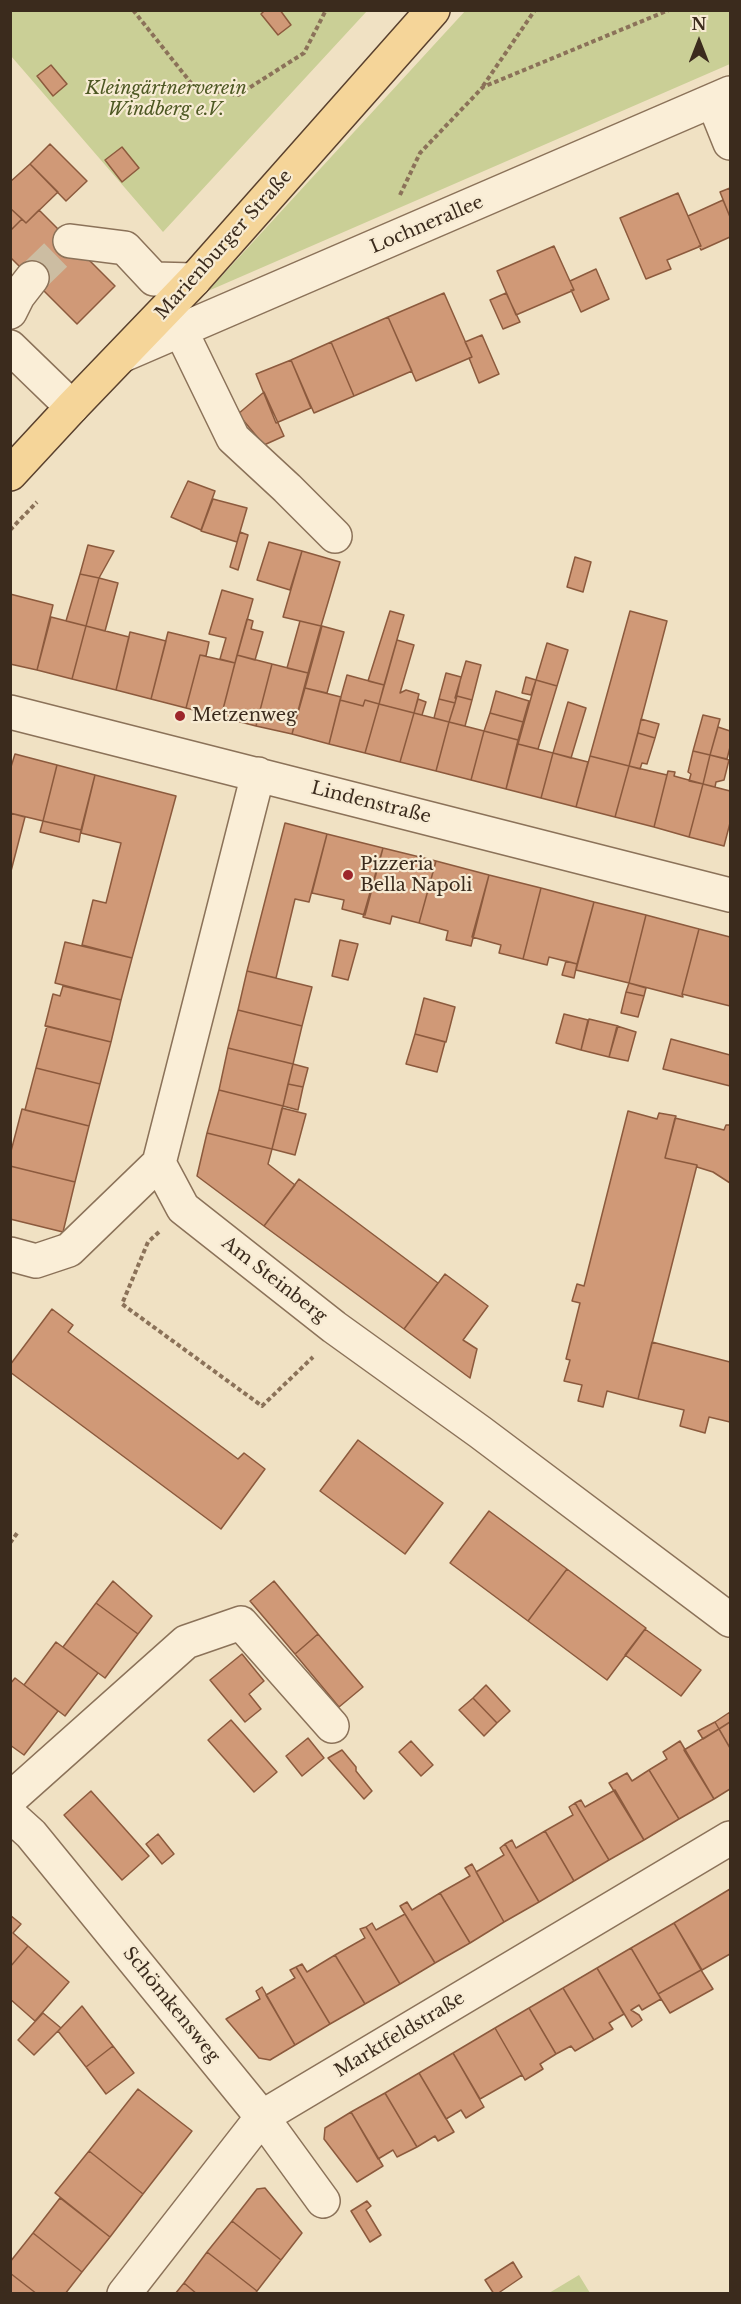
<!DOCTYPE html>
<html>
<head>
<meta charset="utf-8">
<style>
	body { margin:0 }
	#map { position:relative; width:741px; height:2304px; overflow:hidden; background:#f0e1c3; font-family:"Libre Baskerville",serif }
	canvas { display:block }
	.frame { position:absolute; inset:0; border:12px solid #3b2b1d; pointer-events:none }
	.north { position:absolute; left:669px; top:12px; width:60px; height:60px; -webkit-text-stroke:4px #f7ebd3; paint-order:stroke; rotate:0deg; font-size:16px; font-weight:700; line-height:24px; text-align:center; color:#3b2b1d }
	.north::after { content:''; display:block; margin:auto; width:21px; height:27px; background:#3b2b1d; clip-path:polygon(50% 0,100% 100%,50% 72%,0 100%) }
</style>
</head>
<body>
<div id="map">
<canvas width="741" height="2304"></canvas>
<div class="frame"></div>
<div class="north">N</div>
</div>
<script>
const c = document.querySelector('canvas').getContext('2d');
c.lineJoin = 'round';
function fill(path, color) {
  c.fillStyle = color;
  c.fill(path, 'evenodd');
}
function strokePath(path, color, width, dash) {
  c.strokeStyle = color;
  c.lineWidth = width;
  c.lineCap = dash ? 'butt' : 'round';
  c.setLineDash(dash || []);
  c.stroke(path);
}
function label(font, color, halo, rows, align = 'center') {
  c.font = font + ' "Libre Baskerville",serif';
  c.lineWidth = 4.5;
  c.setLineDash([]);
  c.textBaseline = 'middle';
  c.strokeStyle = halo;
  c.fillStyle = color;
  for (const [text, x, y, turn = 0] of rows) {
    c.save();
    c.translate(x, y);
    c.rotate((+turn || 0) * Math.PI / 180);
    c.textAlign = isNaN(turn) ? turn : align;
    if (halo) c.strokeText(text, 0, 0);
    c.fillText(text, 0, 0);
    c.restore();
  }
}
fill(new Path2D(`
	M466,10L730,11V64L208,291Z
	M10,11H367L163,232L11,56Z
	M579,2275L590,2293H549Z`), '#cacf96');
const building = new Path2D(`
	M265,10H280L291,25L278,35L261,14Z
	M51,65L67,84L53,96L37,76Z
	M50,144L87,181L66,201L30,164Z
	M122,147L139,168L122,182L105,160Z
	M30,164L58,192L26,223L10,208V182Z
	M730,188V217L720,192Z
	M678,193L701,246L667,260L671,269L646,279L620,218Z
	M723,200L730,217V237L701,250L699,246H701L688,216Z
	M10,208L22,219L10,231Z
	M39,210L115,286L77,324L10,257V231L22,219L26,223Z
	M554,246L574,290L516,315L497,271Z
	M596,269L609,299L581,312L571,290H574L570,281Z
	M444,293L472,357L416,381L388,317Z
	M506,293L520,322L503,329L490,300Z
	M388,317L412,371L354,396L331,342Z
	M482,335L499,374L479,383L469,358L472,357L465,342Z
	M331,342L354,396L314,413L291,360Z
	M291,360L311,408L276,423L256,374Z
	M264,392L284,436L264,445L238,414Z
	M188,481L215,491L201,530L171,517Z
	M213,499L247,508L237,542L201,531Z
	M240,532L248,535L238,570L230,567Z
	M269,542L302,551L290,590L257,580Z
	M88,545L114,551L99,578L80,574Z
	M302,551L340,562L321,626L283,617Z
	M575,557L591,562L583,592L567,587Z
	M80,574L99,578L86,626L66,621Z
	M99,578L118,583L105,631L86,626Z
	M222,590L253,599L235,663L220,659L226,638L209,634Z
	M10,594L53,605L37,670L10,664Z
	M390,611L404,615L384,685L368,681Z
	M630,611L667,621L629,766L590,756Z
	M51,617L86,626L72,679L37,670Z
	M247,619L253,621L251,629L263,632L255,660L237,655Z
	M300,621L321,626L308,673L287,668Z
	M86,626L129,637L116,690L72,679Z
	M322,626L344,632L327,693L305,688Z
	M130,632L166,641L151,699L116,690Z
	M168,632L209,642L206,656L200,655L186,708L151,699Z
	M397,640L414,645L400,693L406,690L419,694L414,713L379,704Z
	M547,643L568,650L557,686L536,680Z
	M200,655L235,663L221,717L186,708Z
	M237,655L272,664L256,726L221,717Z
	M466,661L481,665L472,700L457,696L455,698Z
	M272,664L308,673L292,734L256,726Z
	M446,673L461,677L455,703L439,699Z
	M347,675L384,685L379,704L365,700L363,706L340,700Z
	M526,677L536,680L531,695L522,693Z
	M536,680L557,686L538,749L518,744Z
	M305,688L341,697L329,744L292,734Z
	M496,691L529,701L523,722L490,713Z
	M457,696L472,700L465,726L449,722Z
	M418,699L426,702L422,715L414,713Z
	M439,699L455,703L449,722L434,718Z
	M340,700L363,706L365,700L379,704L365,753L329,744Z
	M568,702L586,708L571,758L553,753Z
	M379,704L414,713L400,762L365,753Z
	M414,713L449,722L436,771L400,762Z
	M490,713L523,722L518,740L484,731Z
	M703,715L720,719L710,755L693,751Z
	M641,719L659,724L655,738L638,733Z
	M449,722L484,731L471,780L436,771Z
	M718,727L730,731V747L727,759L710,755Z
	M484,731L518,740L506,789L471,780Z
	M638,733L655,738L647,764L642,763L640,769L629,766Z
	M518,744L553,753L541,798L506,789Z
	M693,751L710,755L703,784L689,781L691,774L688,772Z
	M553,753L588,762L576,807L541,798Z
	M15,754L57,765L43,821L10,813V770Z
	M710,755L729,760L724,780L716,782L715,787L703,784Z
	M590,756L629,766L615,817L576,807Z
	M57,765L95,775L81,830L43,821Z
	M629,766L667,775L654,827L615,817Z
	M668,771L675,772L674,776L703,784L689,837L654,827Z
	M95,775L176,796L132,958L82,945L93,900L106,903L121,843L81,833Z
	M703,784L730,791V823L724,846L689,837Z
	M10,813L25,817L10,875Z
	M43,821L81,830L79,842L40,832Z
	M285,823L327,834L309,902L295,899L276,978L247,971Z
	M327,834L383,848L365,915L342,909L344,900L312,893Z
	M383,848L436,861L419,923L392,916L390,924L363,917Z
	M436,861L489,875L471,946L446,940L448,931L419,923Z
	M489,875L541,888L523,959L499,953L501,945L472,937Z
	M541,888L594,902L577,964L549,957L547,965L523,959Z
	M594,902L646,915L629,983L576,970Z
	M646,915L699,929L682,994L683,997L629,983Z
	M699,929L730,937V1006L682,994Z
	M340,940L358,944L348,980L332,976Z
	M65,942L132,958L121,1000L55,983Z
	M566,961L577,964L574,978L562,975Z
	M247,971L312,987L302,1026L238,1010Z
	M629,983L646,988L644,996L626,992Z
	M63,986L121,1000L111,1042L45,1026L53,994L60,996Z
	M626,992L644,996L638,1017L621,1013Z
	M424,998L455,1007L446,1042L415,1034Z
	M238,1010L302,1026L293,1064L228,1048Z
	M564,1014L588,1020L581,1050L556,1043Z
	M589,1019L618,1026L609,1057L581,1050Z
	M47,1026L111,1042L100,1084L36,1068Z
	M617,1026L636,1032L628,1061L609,1057Z
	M415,1034L445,1042L437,1072L406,1064Z
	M671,1039L730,1055V1086L663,1069Z
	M228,1048L293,1064L283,1106L219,1090Z
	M293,1064L308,1068L303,1087L288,1084Z
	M36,1068L100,1084L89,1126L25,1110Z
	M288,1084L303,1087L298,1110L283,1106Z
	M219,1090L283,1106L272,1149L207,1133Z
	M282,1108L306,1114L295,1155L272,1149Z
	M22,1109L89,1126L75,1182L10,1166V1155Z
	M628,1111L657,1119L659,1113L676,1116L665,1158L697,1165L638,1399L607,1391L603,1407L578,1401L582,1385L564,1381L570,1360L566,1359L580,1303L572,1301L577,1284L584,1286Z
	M675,1118L724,1130L726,1125H730V1183L713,1172L697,1167V1165L665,1158Z
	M207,1133L272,1149L268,1164L295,1185L264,1226L197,1176Z
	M10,1166L75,1182L63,1232L10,1219Z
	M299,1179L438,1283L404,1329L264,1226Z
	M445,1274L488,1306L463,1340L477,1349L470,1378L404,1329Z
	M52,1309L73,1325L68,1332L238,1459L244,1453L265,1469L221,1529L10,1372V1365Z
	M652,1342L730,1362V1422L709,1417L705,1433L680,1426L684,1410L638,1399Z
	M358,1440L443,1503L405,1554L320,1491Z
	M489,1511L567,1569L528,1621L450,1563Z
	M567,1569L646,1628L607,1680L528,1621Z
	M113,1581L152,1616L138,1634L96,1603Z
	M274,1581L318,1634L295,1654L250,1601Z
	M96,1603L138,1634L105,1678L63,1647Z
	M645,1629L701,1670L681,1696L625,1655Z
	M318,1634L363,1687L339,1707L295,1654Z
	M56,1642L98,1673L65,1716L24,1685Z
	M242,1654L264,1681L249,1694L261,1709L245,1722L210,1680Z
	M15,1678L58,1711L24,1755L10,1745V1684Z
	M486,1685L510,1711L497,1723L473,1698Z
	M473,1698L497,1723L484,1736L459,1710Z
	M730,1712V1722L719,1729L715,1722Z
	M231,1720L277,1772L254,1792L208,1740Z
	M715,1722L719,1729L703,1739L698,1731Z
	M730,1722V1748L719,1729Z
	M719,1729L730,1748V1789L714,1799L684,1750Z
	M308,1738L324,1758L302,1776L286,1756Z
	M411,1741L433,1765L421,1776L399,1752Z
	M680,1741L714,1799L679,1819L649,1770L667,1759L663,1752Z
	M342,1750L356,1767V1771L372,1791L364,1799L328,1758Z
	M649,1770L679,1819L644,1840L609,1783L627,1773L632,1781Z
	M615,1790L644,1840L609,1860L575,1803L581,1800L585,1807Z
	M91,1791L149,1856L122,1880L64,1815Z
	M575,1803L609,1860L574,1881L545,1831L573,1815L569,1807Z
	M545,1831L574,1881L539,1902L505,1844L512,1840L516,1848Z
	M158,1834L174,1854L162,1864L146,1844Z
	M505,1844L539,1902L504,1922L476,1872L504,1855L500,1848Z
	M472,1864L504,1922L470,1943L440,1893L470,1876L465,1868Z
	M730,1889V1954L702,1970L674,1923Z
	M440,1893L470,1943L435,1963L400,1906L407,1902L412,1910Z
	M405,1914L435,1963L400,1984L366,1927L372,1923L376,1930Z
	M10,1915L21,1924L13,1933L28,1946L10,1967Z
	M674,1923L701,1970L658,1994L631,1948Z
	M366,1927L400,1984L365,2004L335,1955L365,1938L360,1929Z
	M28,1946L69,1982L35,2021L10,1999V1967Z
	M631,1948L661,1999L642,2010L639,2005L631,2010L639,2015L642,2020L632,2027L597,1968Z
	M335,1955L365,2004L330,2024L296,1967L302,1964L307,1972Z
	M296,1967L330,2024L295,2045L266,1995L295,1978L290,1970Z
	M597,1968L624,2014L609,2023L613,2029L594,2040L563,1988Z
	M701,1970L713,1989L670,2013L658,1994Z
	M262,1987L295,2045L270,2060L259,2058L226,2019L260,1999L256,1991Z
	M563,1988L594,2040L575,2051L571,2046L556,2054L529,2008Z
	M82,2006L113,2046L86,2067L58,2031Z
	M529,2008L556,2054L540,2064L543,2069L525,2080L495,2028Z
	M43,2013L61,2028L34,2055L18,2040Z
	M495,2028L522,2075L480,2099L453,2053Z
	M113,2046L134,2073L106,2094L86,2067Z
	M453,2053L484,2107L466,2118L461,2110L446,2119L419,2073Z
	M419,2073L454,2132L438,2141L435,2136L417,2147L385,2093Z
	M138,2089L192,2131L143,2194L89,2151Z
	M385,2093L417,2147L397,2157L393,2150L378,2159L351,2112Z
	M351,2112L383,2166L357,2182L324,2139L325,2128Z
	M89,2151L143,2194L110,2237L55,2193Z
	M265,2188L302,2233L281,2260L232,2221L257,2189Z
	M60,2198L110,2237L82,2272L33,2233Z
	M367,2201L371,2206L366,2210L381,2235L370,2242L351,2211Z
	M232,2221L281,2260L257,2291L207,2252Z
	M33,2233L82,2272L65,2294H37L10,2273V2262Z
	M207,2252L257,2291L255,2294H197L184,2283Z
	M513,2262L522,2277L497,2294H494L485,2280Z
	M10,2273L37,2294H10Z
	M184,2283L197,2294H175Z`);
fill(building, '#d09977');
strokePath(building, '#8c5a3d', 1.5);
strokePath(new Path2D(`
	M32,278L70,241`), '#ccbda2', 33, [33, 16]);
const minor = new Path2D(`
	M713,101L730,143
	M70,241L125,248L154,279L194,280
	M10,312L18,296L32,278
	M181,331L233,438L287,488L335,536
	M10,347L72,407
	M123,355L730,93
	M10,712L730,895
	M258,774L159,1163L183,1208L334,1327L480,1432L730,1620
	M10,1254L36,1261L69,1250L159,1163
	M10,1799L186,1642L241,1623L332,1726
	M10,1815L31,1834L262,2117L323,2201
	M124,2294L262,2117L730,1838`);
const major = new Path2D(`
	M10,474L72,407L194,280L433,10`);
strokePath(minor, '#8b7259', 36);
strokePath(major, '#59402d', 36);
strokePath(new Path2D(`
	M133,10L195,88L238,95L304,53L326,10
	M483,86L535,10
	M400,195L420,153L483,87L669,10
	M10,530L37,502
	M159,1232L148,1242L122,1304L262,1406L313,1357
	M10,1543L18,1532`), '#8b7259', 4, [4.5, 3]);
strokePath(minor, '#faeed7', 33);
strokePath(major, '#f5d599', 33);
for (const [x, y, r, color] of [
	[180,716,6,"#9d262b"],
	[348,875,6,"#9d262b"]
]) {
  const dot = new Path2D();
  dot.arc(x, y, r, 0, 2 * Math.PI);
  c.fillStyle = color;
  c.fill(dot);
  strokePath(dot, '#f7ebd3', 2);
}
label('italic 18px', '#4d5823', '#f7ebd3', [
	["Kleingärtnerverein",166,89],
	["Windberg e.V.",166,110]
]);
label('18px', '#3b2b1d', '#f7ebd3', [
	["Lochnerallee",427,225,-23],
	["Marienburger Straße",224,245,-48],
	["Lindenstraße",371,803,14],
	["Am Steinberg",274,1280,38],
	["Schömkensweg",171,2005,51],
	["Marktfeldstraße",400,2035,-31]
]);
label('18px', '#3b2b1d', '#f7ebd3', [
	["Metzenweg",192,716],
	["Pizzeria",360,865],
	["Bella Napoli",360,886]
], 'left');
</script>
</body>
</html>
